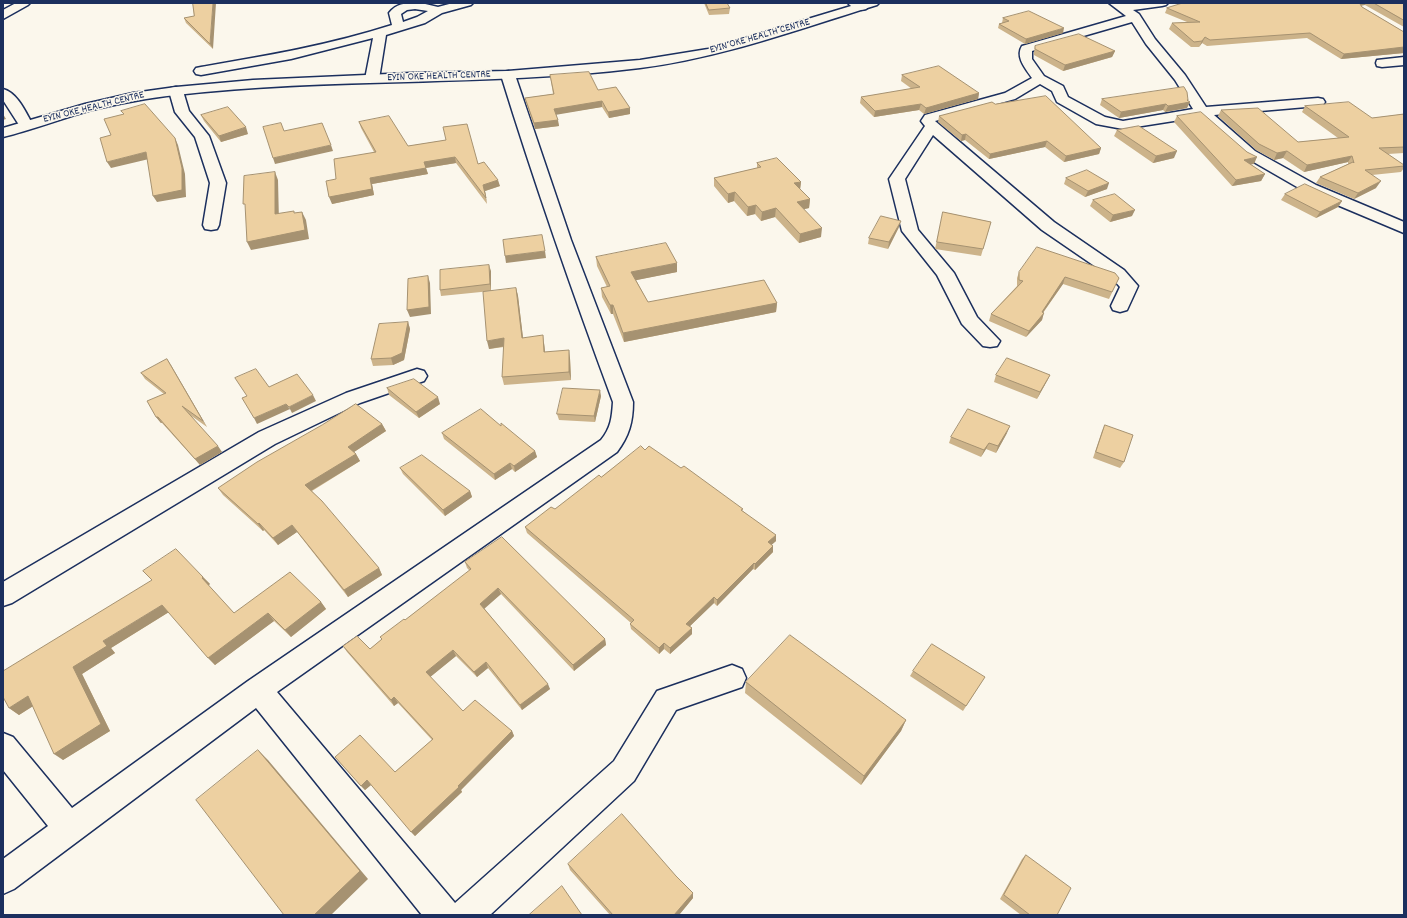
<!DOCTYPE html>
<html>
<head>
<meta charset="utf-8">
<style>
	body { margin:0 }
	#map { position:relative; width:1407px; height:918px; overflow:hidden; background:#fbf7ec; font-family:Dekko,sans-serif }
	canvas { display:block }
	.frame { position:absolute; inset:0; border:4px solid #1b2f5e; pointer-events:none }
</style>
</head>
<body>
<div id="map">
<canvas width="1407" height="918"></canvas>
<div class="frame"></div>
</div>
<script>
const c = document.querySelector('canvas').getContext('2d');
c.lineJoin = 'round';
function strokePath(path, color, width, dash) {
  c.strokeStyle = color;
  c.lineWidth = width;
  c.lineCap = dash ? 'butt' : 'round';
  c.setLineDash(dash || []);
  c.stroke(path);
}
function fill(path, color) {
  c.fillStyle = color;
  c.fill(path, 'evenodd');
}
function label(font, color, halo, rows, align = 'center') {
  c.font = font + ' Dekko,sans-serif';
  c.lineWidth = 3;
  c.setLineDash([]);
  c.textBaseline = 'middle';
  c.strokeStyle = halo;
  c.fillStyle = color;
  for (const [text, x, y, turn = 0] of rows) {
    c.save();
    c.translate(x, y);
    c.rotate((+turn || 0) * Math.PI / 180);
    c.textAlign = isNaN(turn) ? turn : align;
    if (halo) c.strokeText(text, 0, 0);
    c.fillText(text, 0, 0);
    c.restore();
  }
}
const street = new Path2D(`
	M16,3H30L28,5L3,19V10Z
	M421,3L438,7L453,3H473L471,5L442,13L425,23L386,35L379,79L377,82H367L365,79L373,38L291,59L201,75L196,74L194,71L196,68L201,67C265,56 330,45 392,25L389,13C397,2 409,3 421,3ZM415,9L428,11L417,17L403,22L401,14L407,10Z
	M848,3H863L868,7L866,9C860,11 852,8 848,3Z
	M1109,3H1123L1125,4L1168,3L1166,5L1162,6L1133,10L1139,14L1155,39L1185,75L1206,107L1318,98L1323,99L1325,102L1323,105L1318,106L1214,115L1255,151L1316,185L1404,222V233L1304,191L1245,157L1199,117L1123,129L1096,124L1057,102L1052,91L1040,84L1015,99L935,121L1054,222L1124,270L1138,286L1127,310L1120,312L1113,310L1111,306L1120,287L1112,278L1042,230L933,135L905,179L918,230L954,273L977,317L1000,341L997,346L990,347L983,346L962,324L937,275L902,231L889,179L925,126L921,121L925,115L1005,93L1032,78C1026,69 1015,57 1022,46L1126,16ZM1132,22L1146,44L1175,80L1193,109L1123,121L1105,117L1068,97L1063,86L1044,76L1032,59V51L1035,50Z
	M1404,57V65L1382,67L1377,66L1376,63L1377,60Z
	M508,71L513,72L515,75L571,240L633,402C633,422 629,436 617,452L277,692L455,903L614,761L657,691L732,665L742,669L746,678L742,687L676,710L634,781L490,915H422L256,708L14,889L3,894V859L48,826L3,770V733L13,737L72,808L248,681L601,440C611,428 612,417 613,402C573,294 535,185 501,75L503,72Z
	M176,87L181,88L183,91L189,111L209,136L226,183L219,225L217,229L211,230L205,229L203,225L210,183L195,137L175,112L169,91L171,88Z
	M3,89C18,93 26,113 33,125L31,128L26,129L21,128L3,100Z
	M417,369L424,371L427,376L424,381L360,403L275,444L12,603L3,606V582L259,432L346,393Z`);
const primary = new Path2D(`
	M861,3H879L877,5C799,29 721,58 640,68C486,87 330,77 176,95C147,98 117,104 88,111C60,119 32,130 3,137V128L85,104L133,93L176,87L253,80L411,73L508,71L640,60L708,49Z`);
strokePath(street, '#1b2f5e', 3);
strokePath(primary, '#1b2f5e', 3);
fill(street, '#fbf7ec');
fill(primary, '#fbf7ec');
fill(new Path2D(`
	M193,3L213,49L186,23L184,18L194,16Z
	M704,3H727L730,8L729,14L709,15Z
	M1183,3H1404V27L1365,5H1361L1362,7L1404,32V53L1341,59L1307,38L1207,46L1202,43L1199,47H1191L1169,29L1172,23L1187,22L1165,13L1167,8Z
	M1003,18L1063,33L1025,44L998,28L999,24L1002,23Z
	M1035,46L1115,51L1112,57L1063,71L1034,55V52Z
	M550,75L598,90L630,108V114L609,118L602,107L556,114L559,126L535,129L526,103L525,98L553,94Z
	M902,75L979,93L978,99L924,114L919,110L874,117L860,103L861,97L912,89L901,81Z
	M1102,99L1188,100L1187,108L1165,112L1163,110L1119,118L1100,105Z
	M995,104L1101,148L1099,154L1064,162L1045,147L989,159L965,140L961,141L938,122L939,116Z
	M1305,106L1372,118L1404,114V153L1388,154L1404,165V168L1401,172L1372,175L1376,188L1354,199L1316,183L1320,177L1348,164V162L1304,172L1283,158L1274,160L1256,150L1218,116L1221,110L1298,142L1338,138L1302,112Z
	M201,115L248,134L221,142L204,121Z
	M1177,116L1254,164H1250L1265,174L1261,181L1232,186L1174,122Z
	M359,122L408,146L446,140L478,164L500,186L485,191L487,204L456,163L426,168L428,174L372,184L374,195L332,204L336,179L374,152L361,128Z
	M1117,130L1174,158L1153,163L1114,136Z
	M757,163L801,182L800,189L810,199L809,208L804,209L821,237L799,243L775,217L761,221L755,214L747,216L734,201L728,203L714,186V178L757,168Z
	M1066,178L1107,189L1085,197L1064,184Z
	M1285,194L1342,201L1338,207L1316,218L1281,200Z
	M1093,200L1132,216L1110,222L1090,206Z
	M943,212L991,222L981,256L935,249Z
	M899,227L888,249L868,244L869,238Z
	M596,257L677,272L636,280L648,302L777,303L776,312L624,342L613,314H611L602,297L601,288L607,287L597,266Z
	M491,271V291L441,296L440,290Z
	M1019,272L1119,278L1109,299L1063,284L1043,313L1042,320L1026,337L989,321L991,314L1017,286V278Z
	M516,288L518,296L523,338L544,343L545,352L570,358L571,380L504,385L502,377L504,347L489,349Z
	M408,322L410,329L404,360L393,365L373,366L371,359Z
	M167,359L207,427L190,415L222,452L200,465L162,423H161L156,417L164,394L145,379L141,373Z
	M996,375H1050L1047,381L1037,399L994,382Z
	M387,388L440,404L419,418L389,395Z
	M601,396L595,422L559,420L557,414Z
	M382,424L386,431L354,452L356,454L360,461L312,491L379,568L382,575L348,597L297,532L278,545L264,530L263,531L223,495L218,488Z
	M1105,425L1124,462L1120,468L1093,458L1102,431Z
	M501,426L535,451L537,457L515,472L512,469L495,480L444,439L442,433Z
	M1007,433L996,453L986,449L981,457L949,443L951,437Z
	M645,450L681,468L743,511L776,541L771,545L773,552L755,570L753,569L717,606L714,603L690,626L692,628V634L670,654L664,649L659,654L631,629L630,624L631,623L527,533L525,527L555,509L601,477Z
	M400,468L470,491L472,497L445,516L403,474Z
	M465,562L605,639L606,645L574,671L501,594L484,608L550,689L522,710L488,668L477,677L456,656L430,677L463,711L512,731L514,736L461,790L462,792L415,836L371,785L365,790L335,757L395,772L432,740L398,703L394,706L347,652L343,646L370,649L405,620L470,571L467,568Z
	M203,577L210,584L208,585L234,613L321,602L326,609L291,637L274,621L215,665L169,612L111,648L115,653L82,674L110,731L63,760L33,706L19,715L9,708Z
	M913,671L981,683L963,711L910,676Z
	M746,682L906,720L901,731L861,785L745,693Z
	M1026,855L1057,915H1021L1000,899L1022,859Z
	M568,864L693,898L679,915H610L570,870Z`), '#ccb38a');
fill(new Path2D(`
	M213,3H216L213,49L210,44Z
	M1360,3H1366L1365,5L1360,6L1356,9Z
	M1064,28L1063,33L1025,44L1026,39Z
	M1205,37L1202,43L1199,47L1202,41Z
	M1404,47V53L1341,59L1344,54Z
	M1115,51L1112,57L1063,71L1065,65Z
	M979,93L978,99L924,114L926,108Z
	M1188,100L1187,103L1190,102L1187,108L1165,112L1168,106Z
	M602,101V107L555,115L554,109Z
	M921,104L919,110L874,117L875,111Z
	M1166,104L1163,110L1119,118L1121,112Z
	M630,108V114L609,118L608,112Z
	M3,114L6,119L3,120Z
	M558,120L559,126L535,129L534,123Z
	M246,127L248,134L221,142L219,136Z
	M966,134L965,140L961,141L962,135Z
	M175,138L178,145L185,174L186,197L157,202L153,196Z
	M1047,141L1045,147L989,159L990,154Z
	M331,145L333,151L275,164L273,158Z
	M1101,148L1099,154L1064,162L1066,156Z
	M1177,151L1174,158L1153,163L1156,156Z
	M1287,151L1283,158L1274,160L1277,153Z
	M146,152L149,159L111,168L107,162Z
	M1352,156L1348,162L1304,172L1307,165Z
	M455,157L456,163L425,168L424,162Z
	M1257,157L1254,164L1241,166L1244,160Z
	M426,168L428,174L372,184L374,195L332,204L329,197L370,178Z
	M275,172L278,180L279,222L275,214Z
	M1265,174L1261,181L1232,186L1236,180Z
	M498,180L500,186L485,191L487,204L483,185Z
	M1381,181L1376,188L1354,199L1358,193Z
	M801,182L800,190L794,183Z
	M1109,183L1107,189L1085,197L1088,191Z
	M735,192L734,201L728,203V194Z
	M810,199L809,208L796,211L797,202Z
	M1342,201L1338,207L1316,218L1320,212Z
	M756,205L755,214L747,216L748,207Z
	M776,208L775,217L761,221L762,212Z
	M1135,210L1132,216L1110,222L1113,215Z
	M302,212L306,220L309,239L251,250L247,242Z
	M901,221L899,227L888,249L889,242Z
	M822,228L821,237L799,243L800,234Z
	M545,251L546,258L506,263L505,256Z
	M677,263V272L632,281L631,272Z
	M489,265L491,271V291L490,284Z
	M428,276L430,283L431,314L410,317L407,310Z
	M1065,277L1063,284L1039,318L1044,313L1042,320L1026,337L1029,331Z
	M516,288L518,296L524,346L522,338Z
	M777,303L776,312L624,342L623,333Z
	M610,305H613V314H611Z
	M408,322L410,329L404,360L393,365L391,358Z
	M543,335L544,343L546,360L544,352Z
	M504,338L506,346L489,349L487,341Z
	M569,350L570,358L571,380L569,372Z
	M167,359L171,365L207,427L203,421Z
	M1050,375L1047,381L1037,399L1040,392Z
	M600,390L601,396L595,422L594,416Z
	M313,395L316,401L292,413L289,407Z
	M438,397L440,404L419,418L416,412Z
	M286,404L290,409L257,424L254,418Z
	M156,417H158L162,423H161Z
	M382,424L386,431L351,454L348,447Z
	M1010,426L1007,433L996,453L998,446Z
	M989,443L986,449L981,457L984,450Z
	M218,446L222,452L200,465L195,459Z
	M535,451L537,457L515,472L514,466Z
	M356,454L360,461L309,492L305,485Z
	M510,463L512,469L495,480L494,474Z
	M470,491L472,497L445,516L443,510Z
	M259,523L264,530L263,531L258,524Z
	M292,525L297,532L278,545L273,538Z
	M776,535V541L767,549L768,542Z
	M773,546V552L755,570V564Z
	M754,563L753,569L717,606V600Z
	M379,568L382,575L348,597L344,590Z
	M203,577L210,584L208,586L202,578Z
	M498,588L501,594L483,610L480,604Z
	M714,597V603L687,629L686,624Z
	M321,602L326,609L291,637L285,630Z
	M162,605L169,612L111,648L115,653L82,674L110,731L63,760L54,754L73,667L103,641Z
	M268,613L274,621L215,665L208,658Z
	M692,628V634L670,654V648Z
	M605,639L606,645L574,671L573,665Z
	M664,643V649L659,654V648Z
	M453,650L456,656L429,678L426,672Z
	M486,662L488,668L477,677L474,672Z
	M548,684L550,689L522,710L520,705Z
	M28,696L38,703L19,715L9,708Z
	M394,697L398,703L394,706L391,700Z
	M906,720L901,731L861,785L864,776Z
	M512,731L514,736L461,790L462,792L415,836L411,832L458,786Z
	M258,750L268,760L368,879L331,915H314Z
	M367,780L371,785L365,790L361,786Z
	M693,893V898L679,915H674Z`), '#a69271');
const building = new Path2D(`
	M193,3H213L210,44L184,18L194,16Z
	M706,3H727L730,8L709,10Z
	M1183,3H1360V4L1362,7L1404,32V47L1344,54L1310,33L1210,40L1205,37L1202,41L1194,42L1172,23L1200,22L1167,8Z
	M1374,3H1404V20Z
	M1029,11L1064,28L1026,39L999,24L1009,21L1003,18Z
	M1079,34L1115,51L1065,65L1035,49V46Z
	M939,66L979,93L926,108L921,104L875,111L861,97L920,87L902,75Z
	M589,72L598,90L616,87L630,108L608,112L602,101L554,109L558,120L534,123L525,98L554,94L550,75Z
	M1184,87L1187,92L1188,100H1187L1190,102L1168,106L1166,104L1121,112L1102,99Z
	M1046,96L1101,148L1066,156L1047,141L990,154L966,134L962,135L939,116L992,102L995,104Z
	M1349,102L1372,118L1404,114V147L1379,148L1404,165V166L1365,170L1381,181L1358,193L1320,177L1353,162L1354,163L1352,156L1307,165L1287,151L1277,153L1259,144L1221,110L1258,108L1298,142L1349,137L1305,106Z
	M145,104L175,138L182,168V190L153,196L146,152L107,162L100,138L111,135L104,119L124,114L121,111Z
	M228,107L246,127L219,136L201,115Z
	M1201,112L1247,152L1257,157L1244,160L1265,174L1236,180L1177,116Z
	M389,116L408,146L446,140L443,127L467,124L478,164L484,162L498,180L483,185L486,198L455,157L424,162L426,168L370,178L372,189L329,197L326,181L336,179L334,159L376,152L359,122Z
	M281,123L284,131L322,123L331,145L273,158L263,127Z
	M1139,126L1177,151L1156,156L1117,130Z
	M777,158L801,182L794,183L810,199L797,202L822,228L800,234L776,208L762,212L756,205L748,207L735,192L728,194L714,178L761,167L757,163Z
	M1087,170L1109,183L1088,191L1066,178Z
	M275,172V214L294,211V213L302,212L305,230L247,242L245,204H243L244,176Z
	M1305,184L1342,201L1320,212L1285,194Z
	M1115,194L1135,210L1113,215L1093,200Z
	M943,212L991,222L983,249L937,242Z
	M881,216L901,221L889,242L869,238Z
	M542,235L545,251L505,256L503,240Z
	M666,243L677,263L631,272L648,302L764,280L777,303L623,333L613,305H610L601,288L610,286L596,257Z
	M1037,247L1115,273L1119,278L1112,292L1065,277L1042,312L1044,313L1029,331L991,314L1023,281L1019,280V272Z
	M489,265L490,284L440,290V270Z
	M428,276L429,307L407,310L408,279Z
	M516,288L522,338L543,335L544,352L569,350V372L502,377L504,338L487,341L483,292Z
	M408,322L402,353L391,358L371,359L379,324Z
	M1007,358L1050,375L1040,392L996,375Z
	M167,359L203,421L182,406L218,446L195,459L158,417H156L147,401L166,393L141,373Z
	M256,369L269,387L297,374L313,395L289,407L286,404L254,418L242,398L247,396L235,378Z
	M414,379L438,397L416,412L387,388Z
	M563,388L600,390L594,416L557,414Z
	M356,404L382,424L348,447L356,454L305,485L322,501L379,568L344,590L292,525L273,538L259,523L258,524L218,488L257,462L322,425Z
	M481,409L501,426V423L535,451L514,466L510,463L494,474L442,433Z
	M968,409L1010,426L998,446L989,443L984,450L951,437Z
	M1105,425L1133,435L1124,462L1096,452Z
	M641,446L645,450L649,446L681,468L684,466L743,509L741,510L776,535L768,542L773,546L755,564L754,563L717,600L714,597L686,624L692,628L670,648L664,643L659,648L630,624L634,620L525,527L551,507L555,509L599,475L601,477Z
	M422,455L470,491L443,510L400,468Z
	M502,537L605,639L573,665L498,588L480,604L548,684L520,705L486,662L474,672L453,650L426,672L463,711L475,700L512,731L458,786L459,787L411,832L367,780L361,786L335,757L360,735L395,772L433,739L394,697L391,700L343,646L357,636L370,649L382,639L380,637L404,619L405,620L471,569L465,562Z
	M176,549L203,577L202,578L234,613L290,572L321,602L285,630L268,613L208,658L162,605L103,641L107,646L73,667L101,724L54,754L28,696L9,708L3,697V671L152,580L143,571Z
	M790,635L906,720L864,776L746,682Z
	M932,644L985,677L966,706L913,671Z
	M258,750L360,871L314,915H284L196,800Z
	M622,814L676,876L693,893L674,915H613L568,864Z
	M1026,855L1071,888L1057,915H1030L1004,895Z
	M562,886L582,915H529Z`);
fill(building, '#edd0a1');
strokePath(building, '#a69271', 1);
label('11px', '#1b2f5e', '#fbf7ec', [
	["EYIN OKE HEALTH CENTRE",760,37,-16],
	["EYIN OKE HEALTH CENTRE",439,77,-2],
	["EYIN OKE HEALTH CENTRE",94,108,-14]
]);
</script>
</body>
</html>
